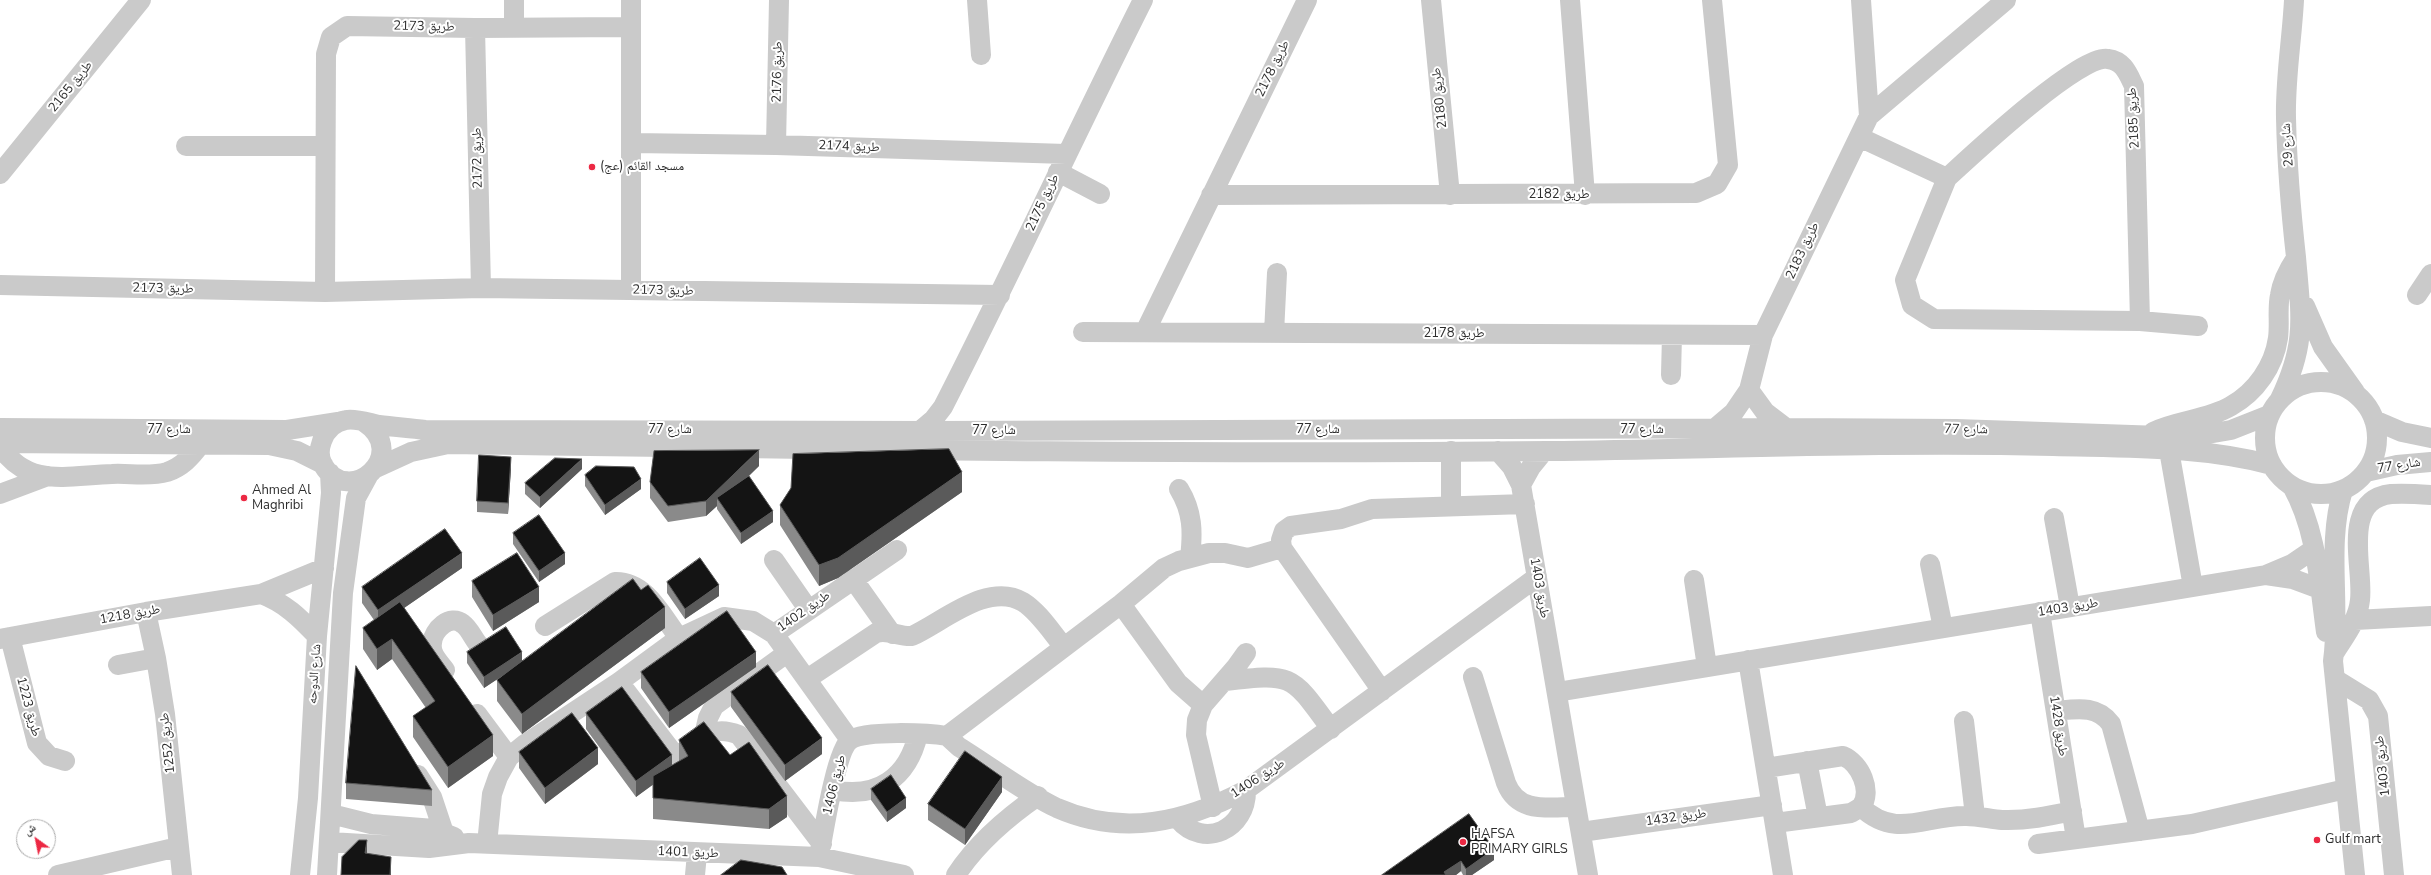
<!DOCTYPE html>
<html>
<head>
<meta charset="utf-8">
<style>
	body { margin:0 }
	#map { position:relative; width:2431px; height:875px; overflow:hidden; background:#fff; font-family:"Nunito Sans","Noto Naskh Arabic",sans-serif }
	canvas { display:block }
	.north { position:absolute; left:16px; top:819px; width:40px; height:40px; box-sizing:border-box; background:#fff; border:1px solid #ababab; border-radius:50%; rotate:327deg; font-size:11px; font-weight:700; line-height:16px; text-align:center; color:#2d2d2d }
	.north::after { content:''; display:block; margin:auto; width:14px; height:18px; background:#ec2843; clip-path:polygon(50% 0,100% 100%,50% 72%,0 100%) }
</style>
</head>
<body>
<div id="map">
<canvas width="2431" height="875"></canvas>
<div class="north">ش</div>
</div>
<script>
const c = document.querySelector('canvas').getContext('2d');
c.lineJoin = 'round';
function strokePath(path, color, width, dash) {
  c.strokeStyle = color;
  c.lineWidth = width;
  c.lineCap = dash ? 'butt' : 'round';
  c.setLineDash(dash || []);
  c.stroke(path);
}
function fill(path, color) {
  c.fillStyle = color;
  c.fill(path, 'evenodd');
}
function label(font, color, halo, rows, align = 'center') {
  c.font = font + ' "Nunito Sans","Noto Naskh Arabic",sans-serif';
  c.lineWidth = 4;
  c.setLineDash([]);
  c.textBaseline = 'middle';
  c.strokeStyle = halo;
  c.fillStyle = color;
  for (const [text, x, y, turn = 0] of rows) {
    c.save();
    c.translate(x, y);
    c.rotate((+turn || 0) * Math.PI / 180);
    c.textAlign = isNaN(turn) ? turn : align;
    if (halo) c.strokeText(text, 0, 0);
    c.fillText(text, 0, 0);
    c.restore();
  }
}
strokePath(new Path2D(`
	M631,0V290
	M977,0L981,55
	M1431,0L1450,195
	M1570,0L1585,195
	M1861,0L1869,116
	M475,28L481,288
	M514,28V0
	M1859,137L1947,178C1971,156 2081,53 2108,59C2124,61 2128,74 2134,86L2140,321
	M632,143L776,145L1066,154
	M776,145L779,0
	M186,146H325
	M1058,172L1100,194
	M0,174L141,0
	M1947,178L1905,280L1912,305L1934,319L2140,321L2198,326
	M1211,195L1696,193L1717,184L1728,165L1712,0
	M0,285L325,292L481,288L1000,295
	M325,292L326,54L331,37L347,26L475,28L629,27
	M2417,295L2431,274
	M2305,306L2323,347L2355,392
	M1083,332L1763,335
	M1145,332L1307,0
	M1274,333L1277,273
	M1671,375L1672,335
	M2265 438a56 56 0 1 1 112 0a56 56 0 1 1-112 0Z
	M1749,390L1765,412L1786,428
	M2280,399C2307,343 2301,317 2296,257C2291,212 2287,164 2286,118C2285,79 2292,39 2294,0
	M2374,420L2402,432L2431,438
	M364,422C412,454 349,509 323,465C319,458 319,449 322,441C326,430 334,422 346,420C356,418 369,423 379,425C394,427 410,428 425,430L936,431L1786,428L1956,429L2190,437L2231,430L2269,415
	M0,428L287,430L338,422
	M1714,429L1734,412L1749,390L1763,335L1869,116L2006,0
	M920,431L933,420L943,407C1012,272 1075,135 1143,0
	M2153,432C2178,420 2207,420 2231,406C2256,392 2274,366 2278,338C2280,323 2277,309 2280,295C2282,281 2288,270 2296,258
	M0,443L269,445L297,451L323,464
	M0,446C28,489 69,475 112,474C129,473 150,477 167,472C182,467 191,457 200,445
	M2169,450L2193,587
	M1498,451L1512,467L1521,485L1588,875
	M376,468L411,452L448,444C815,449 1182,455 1549,451C1717,449 1885,442 2053,446C2126,448 2200,446 2272,465
	M2366,472L2397,465L2431,462
	M1521,485L1531,467L1544,451
	M2292,486C2317,531 2319,582 2326,632
	M1179,489C1193,512 1193,532 1190,558
	M2343,490C2326,545 2341,604 2333,661L2355,875
	M0,494L48,476
	M1451,506V451
	M2054,518L2070,607
	M774,560L808,609
	M1930,564L1943,628
	M2266,575L2293,579L2320,589
	M853,579L892,634
	M1694,580L1707,667
	M1121,604L1178,683L1203,705
	M146,612L156,658L165,714L182,875
	M2040,612L2076,839
	M2355,620L2431,616
	M545,626L615,582C646,581 662,616 679,638
	M774,634L897,550
	M317,636C300,618 285,603 261,594L324,568
	M10,637L37,743L49,756L65,761
	M0,639L146,612L261,594
	M2335,652C2345,636 2358,620 2360,600C2364,568 2340,500 2391,494C2404,493 2418,494 2431,495
	M1748,660L1783,875
	M118,665L156,658
	M445,670C439,662 430,654 432,643C433,630 450,613 463,624C469,628 473,638 478,644
	M1473,677L1506,783C1518,814 1548,807 1576,807
	M807,679L876,633C888,629 899,637 912,636C943,622 988,581 1023,602C1039,612 1052,633 1064,647
	M2335,679L2369,700L2378,716L2394,875
	M1225,681C1293,673 1291,674 1331,729
	M619,682L674,754C700,753 702,720 739,735L822,844
	M1382,691L1282,548L1281,540L1284,531L1291,526L1341,519L1372,509L1525,504
	M1557,692L2266,575L2292,564L2314,549
	M2056,711C2077,709 2097,705 2111,724L2140,831
	M477,714L509,757
	M1964,721L1975,816
	M704,735L708,718L714,706L787,653
	M947,736L1121,604L1164,568L1179,561L1209,553H1225L1248,558L1282,548
	M1807,761L1818,817
	M1766,768L1843,756C1860,763 1873,791 1861,807L1851,813L1775,823
	M418,775L432,797L444,833
	M833,790C877,799 908,778 918,734
	M1213,807L1196,735L1197,720L1203,705L1236,667L1246,653
	M1861,807C1896,840 1926,815 1966,816C1978,816 1990,819 2002,820C2026,821 2049,816 2072,811
	M331,814L371,824L434,829L454,837
	M1178,819C1204,850 1247,829 1246,790
	M1581,832L1772,805
	M330,842L429,848L469,843L819,857L904,875
	M487,844L492,794L498,777L509,757L525,744L619,682L679,638L724,617L753,621L774,634L850,740
	M2038,844L2192,824L2346,789
	M819,857C823,836 836,750 850,740C865,730 929,733 947,736L959,747C990,766 1025,793 1057,808C1123,837 1185,822 1246,790L1537,577
	M58,875L178,847
	M300,875L308,798L317,636L331,493L330,473
	M327,875L343,593L356,498L368,476
	M695,875L697,854
	M956,875C977,843 1006,818 1038,796`), '#cacaca', 20);
fill(new Path2D(`
	M759,466L746,479L773,522L741,544L717,509V506L706,516L668,522L650,498V482Z
	M511,468L508,514L477,512V501Z
	M582,469L540,508L525,494V483Z
	M585,475L641,489L605,515L585,486Z
	M791,488L962,492L838,578L819,586L780,525V505Z
	M513,533L565,564L539,582L513,544Z
	M462,568L404,608L493,756L448,788L413,737V716L426,708L392,659L377,670L363,649V628L374,620L362,603V587Z
	M472,581L539,602L493,631L472,597Z
	M667,582L719,596L685,619L667,593Z
	M665,628L522,734L497,701V680L506,673L484,688L467,663V652L522,661Z
	M756,667L669,728L641,688V672Z
	M731,692L822,754L785,781L731,707Z
	M586,713L672,766L679,761V740L730,755L787,817L769,829L653,819V784L636,797L586,729Z
	M519,752L598,764L545,804L519,768Z
	M346,783L432,790V806L346,799Z
	M871,789L906,808L887,822L871,800Z
	M1002,792L965,845L928,820V804Z
	M1469,814L1494,860L1472,875H1463L1461,871L1456,875H1382Z`), '#8a8a8a');
fill(new Path2D(`
	M759,450V466L720,503L717,498V506L706,516V501Z
	M511,457V468L508,514V503Z
	M582,459V469L540,508V497Z
	M962,472V492L838,578L819,586V565Z
	M641,479V489L605,515V505Z
	M773,511V522L741,544V533Z
	M462,553V568L378,626V610Z
	M565,553V564L539,582V571Z
	M719,585V596L685,619V609Z
	M539,587V602L493,631V615Z
	M665,607V628L522,734V714Z
	M392,639V659L377,670V649Z
	M522,652V663L484,688V677Z
	M756,652V667L669,728V712Z
	M493,735V756L448,788V767Z
	M822,738V754L785,781V765Z
	M598,748V764L545,804V788Z
	M672,755V771L636,797V781Z
	M1002,777V792L965,845V829Z
	M787,796V817L769,829V809Z
	M906,798V808L887,822V812Z
	M367,840V856L365,853Z
	M1494,849V860L1472,875H1466V869Z
	M391,857V875H390Z
	M1461,861V871L1456,875H1444V872Z`), '#5a5a5a');
const building = new Path2D(`
	M949,449L962,472L838,558L819,565L780,505L791,488L793,454Z
	M759,450L706,501L668,506L650,482L654,451Z
	M479,455L511,457L508,503L477,501Z
	M555,458L582,459L540,497L525,483Z
	M596,466L634,467L641,479L605,505L585,475Z
	M749,476L773,511L741,533L717,498Z
	M539,515L565,553L539,571L513,533Z
	M445,529L462,553L378,610L362,587Z
	M517,553L539,587L493,615L472,581Z
	M700,558L719,585L685,609L667,582Z
	M633,579L641,590L648,585L665,607L522,714L497,680Z
	M400,602L493,735L448,767L413,716L435,701L392,639L377,649L363,628Z
	M727,611L756,652L669,712L641,672Z
	M506,627L522,652L484,677L467,652Z
	M768,665L822,738L785,765L731,692Z
	M356,666L432,790L346,783Z
	M622,687L672,755L636,781L586,713Z
	M572,713L598,748L545,788L519,752Z
	M704,722L730,755L749,742L787,796L769,809L653,798V776L688,756L679,740Z
	M965,751L1002,777L965,829L928,804Z
	M891,775L906,798L887,812L871,789Z
	M1469,814L1494,849L1466,869L1461,861L1444,872L1446,875H1382Z
	M359,840H367L365,853L391,857L390,875H341L342,857Z
	M741,860L782,867L787,875H721Z`);
fill(building, '#141414');
strokePath(building, '#5a5a5a', 1);
for (const [x, y, r, color] of [
	[592,167,4,"#ec2843"],
	[244,498,4,"#ec2843"],
	[2317,840,4,"#ec2843"],
	[1463,842,4,"#ec2843"]
]) {
  const dot = new Path2D();
  dot.arc(x, y, r, 0, 2 * Math.PI);
  c.fillStyle = color;
  c.fill(dot);
  strokePath(dot, '#fff', 1.5);
}
label('13px', '#2d2d2d', '#fff', [
	["طريق 2173",424,27,1],
	["طريق 2178",1273,69,-64],
	["طريق 2176",778,72,-89],
	["طريق 2165",71,87,-51],
	["طريق 2180",1440,98,-96],
	["طريق 2185",2134,118,-93],
	["شارع 29",2288,145,-94],
	["طريق 2174",849,147,2],
	["طريق 2172",478,158,-91],
	["طريق 2182",1559,195],
	["طريق 2175",1043,203,-65],
	["طريق 2183",1803,251,-65],
	["طريق 2173",163,289,1],
	["طريق 2173",663,291,1],
	["طريق 2178",1454,334],
	["شارع 77",169,430],
	["شارع 77",670,430],
	["شارع 77",1318,430],
	["شارع 77",1642,430],
	["شارع 77",1966,430,1],
	["شارع 77",994,431],
	["شارع 77",2399,466,-9],
	["طريق 1403",1539,588,80],
	["طريق 1403",2068,608,-9],
	["طريق 1402",804,612,-35],
	["طريق 1218",130,615,-10],
	["شارع الدوحه",315,674,-86],
	["طريق 1223",28,707,75],
	["طريق 1428",2058,726,81],
	["طريق 1252",168,743,-96],
	["طريق 1403",2383,766,-96],
	["طريق 1406",1258,779,-33],
	["طريق 1406",835,785,-76],
	["طريق 1432",1676,818,-8],
	["طريق 1401",688,853,2]
]);
label('13px', '#2d2d2d', '#fff', [
	["مسجد القائم (عج)",600,167],
	["Ahmed Al",252,491],
	["Maghribi",252,506],
	["HAFSA",1471,835],
	["PRIMARY GIRLS",1471,850],
	["Gulf mart",2325,840]
], 'left');
</script>
</body>
</html>
